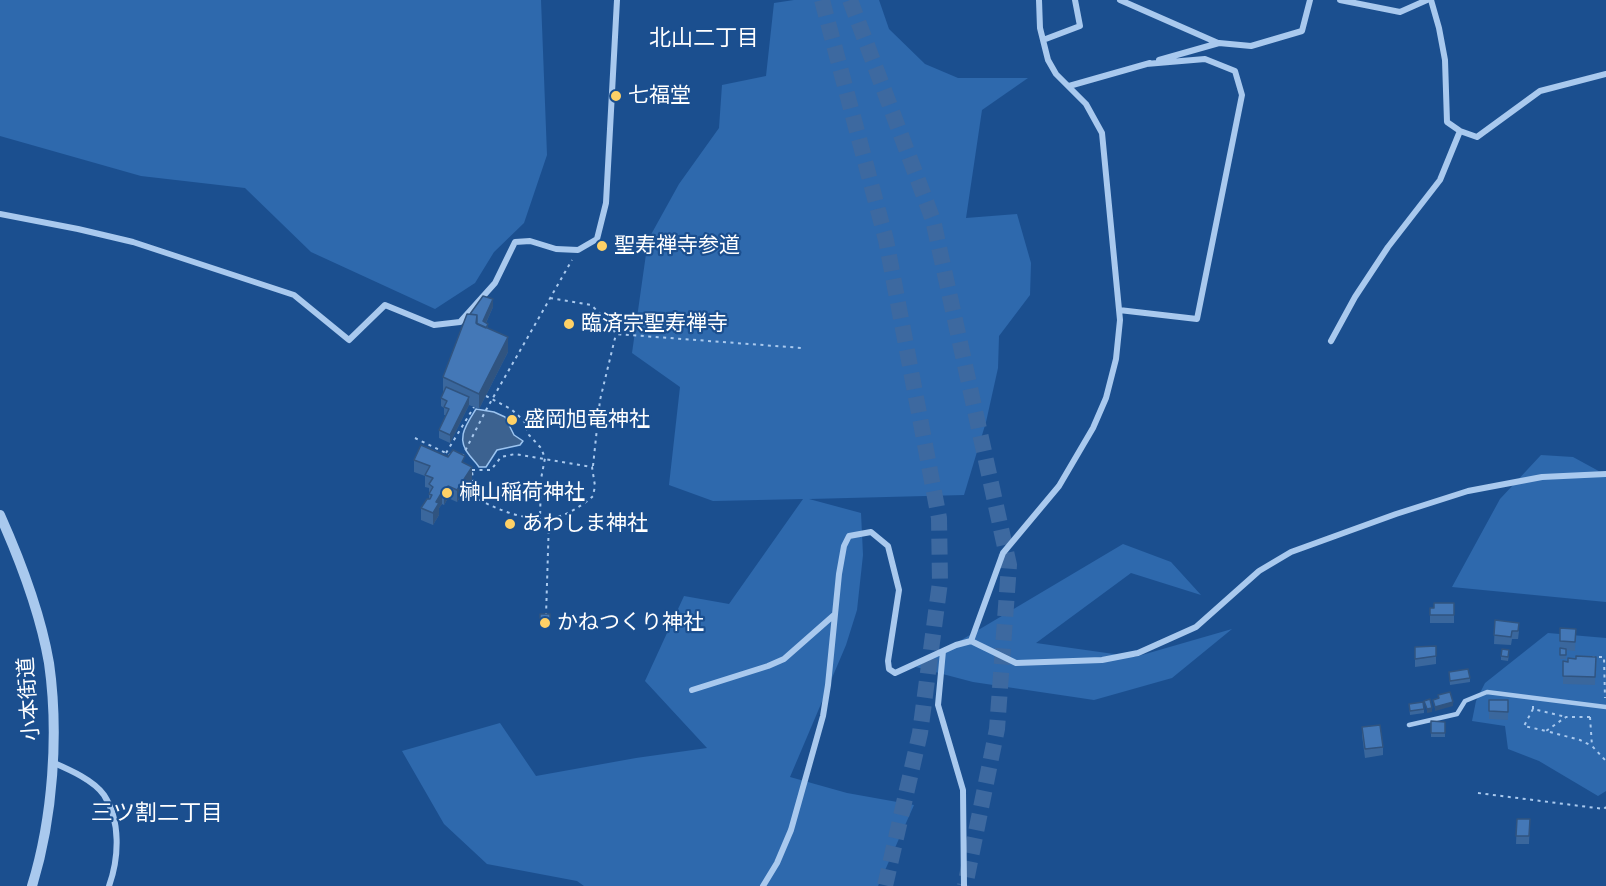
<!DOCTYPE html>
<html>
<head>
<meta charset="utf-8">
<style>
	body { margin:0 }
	canvas { display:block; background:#1b4f8f }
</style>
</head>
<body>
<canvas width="1606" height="886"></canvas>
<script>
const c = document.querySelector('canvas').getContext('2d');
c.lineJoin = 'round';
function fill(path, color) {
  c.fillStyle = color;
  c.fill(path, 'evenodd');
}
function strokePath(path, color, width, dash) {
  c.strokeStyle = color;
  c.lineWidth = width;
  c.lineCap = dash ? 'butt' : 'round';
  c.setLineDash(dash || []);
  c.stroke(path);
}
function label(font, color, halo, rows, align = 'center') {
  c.font = font + ' Inter,"Noto Sans JP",sans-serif';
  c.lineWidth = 4.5;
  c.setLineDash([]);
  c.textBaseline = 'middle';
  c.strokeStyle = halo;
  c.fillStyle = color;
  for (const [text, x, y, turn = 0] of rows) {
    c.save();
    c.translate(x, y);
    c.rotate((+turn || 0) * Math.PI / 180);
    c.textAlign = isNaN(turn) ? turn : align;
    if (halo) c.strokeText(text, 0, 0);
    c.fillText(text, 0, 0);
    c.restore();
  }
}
fill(new Path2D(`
	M0,0H541L547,155L524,223L494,252L475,283L435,309L311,252L245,188L141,176L0,136Z
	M794,0H879L889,29L925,64L958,78H1028L982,110L966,218L1017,214L1031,263L1030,295L999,336L998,368L986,422L964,495L809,499L861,513L863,555L857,610L846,645L790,777L847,793L914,805L878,886H584L577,881L487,864L444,824L402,751L500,723L536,776L636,758L707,748L645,681L684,596L729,604L803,499L713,501L669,485L680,387L632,353L648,240L679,184L719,128L722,85L766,76L774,3Z
	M1541,455L1573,457L1606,475V602L1452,587L1500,499Z
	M1123,544L1171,562L1201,595L1131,573L1036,643L1135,657L1232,629L1172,678L1094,700L973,682L916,667Z
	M1548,633L1606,638V791L1598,796L1539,761L1508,749L1505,726L1472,721L1476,701L1485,683Z`), '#2e69ad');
const water = new Path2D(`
	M476,409L494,412L505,417L514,435L523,441L520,445L497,450L486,467H479C476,462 473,460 470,456C455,439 466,425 476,409Z`);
fill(water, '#3c6290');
strokePath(water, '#9cc4f0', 1.5);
strokePath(new Path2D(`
	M822,0L886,240L939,518L940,582L920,733L885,886
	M850,0L933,220L1009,565L997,729L965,886`), '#3d69a0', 16, [16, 8]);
strokePath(new Path2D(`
	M550,298L591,305L608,321L616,334L802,348
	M486,396L511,409L524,421L529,435L541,448L545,458L541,479L540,519
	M415,438L450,455
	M446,453L474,407
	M462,457L486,410L572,260
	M593,466L600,400L616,334
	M472,470H491L501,457L515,454L592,467L595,486L593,496C582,506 563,518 547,519C524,520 494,509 475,497L472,471
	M546,616L549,519
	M1584,657H1604L1605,698
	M1533,706V709L1566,717
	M1533,709L1524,726L1546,731
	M1590,717H1566L1546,731L1580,740L1592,746
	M1590,717L1592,746L1606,761
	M1478,793L1604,809L1606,807`), '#a9c9ee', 2, [3, 4.5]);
strokePath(new Path2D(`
	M1409,725L1457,714L1465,701L1487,692L1606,707`), '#a9c9ee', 4.5);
strokePath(new Path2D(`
	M1120,0L1218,43
	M1340,0L1400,12L1427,0
	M1043,40L1080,26L1075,0
	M1159,60L1219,43L1251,46L1302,31L1310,0
	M1069,86L1150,63
	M1460,131L1477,137L1540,91L1606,74
	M0,214L78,229L133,242L294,295L349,340L385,305L434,325L460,322L495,283L515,242L530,241L556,249L578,250L597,239L606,203L617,0
	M1119,310L1197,319L1242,95L1235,71L1205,59L1146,64
	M1331,341L1355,297L1388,247L1440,180L1460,131L1447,122L1445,60L1439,28L1431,0
	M971,641L1003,553L1059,486L1093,428L1106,398L1116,359L1120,320L1102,133L1086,104L1056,74L1048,60L1040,28L1039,0
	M943,651L938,705L963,790L964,886
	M692,690L768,666L784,659L834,615
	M52,762C68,769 94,780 104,795C121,821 119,858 109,886
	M763,886L777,863L791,830L823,716L828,685L839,574L844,546L849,536L871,532L888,546L899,590L888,661L889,669L895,673L956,645L971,641L1016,663L1102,660L1138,653L1196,627L1259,571L1291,552L1396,514L1468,491L1542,477L1606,474`), '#a9c9ee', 6);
strokePath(new Path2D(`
	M0,515C21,562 40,611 49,663C59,733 53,818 32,886`), '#a9c9ee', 10);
fill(new Path2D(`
	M493,307L486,323L488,328L508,352L479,409L469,405L450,443L439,438V430L446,415H444V408L441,406V398L443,393V377L470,314Z
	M414,460L465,464L472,479L457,502L448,498L444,505L442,504L439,508V515L433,525L421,520V508L429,499V488L425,487V476L414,472Z
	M1454,603V623H1430V608H1434Z
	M540,614H550V628H540Z
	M1495,620L1519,631L1518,639H1512L1511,645L1494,644Z
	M1560,628L1576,629L1575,651L1566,650V659H1560Z
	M1436,646V664L1415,667V647Z
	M1509,654L1508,661L1501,660V656Z
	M1596,657L1595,685L1563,684V661L1568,662L1576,659Z
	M1449,672L1470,678V682L1450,685Z
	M1489,700H1508V720L1489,719Z
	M1409,704L1424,709V713L1410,715Z
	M1431,721L1445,722V737H1431Z
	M1362,727L1383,747V755L1365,758L1362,735Z
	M1517,819H1530L1529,844H1516Z`), '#3a679d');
fill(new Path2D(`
	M493,299V307L483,329V321Z
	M508,337V352L479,409V394Z
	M469,397V405L450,443V435Z
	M472,467V479L457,502V490Z
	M448,486V498L444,505V493Z
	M442,492V504L439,508V515L433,525V513L436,502Z
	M1453,702V706L1435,711V707Z
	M1432,708V712L1427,713V709Z`), '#305480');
const building = new Path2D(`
	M483,296L493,299L483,321L488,324L486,328L477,324V315L470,314Z
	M467,314L477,315L476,323L508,337L479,394L443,377Z
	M446,387L469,397L450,435L439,430L449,409L444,407L447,401L441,398Z
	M421,445L448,457L453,450L465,456L462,462L472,467L457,490L448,486L444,493L442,492L436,502L439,503L433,513L421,508L427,499H430L432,495L429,494L433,487L429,484L433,478L425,475L430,466L414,460Z
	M1434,603H1454V615H1430V608H1434Z
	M540,614H550V624H540Z
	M1495,620L1519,623L1518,631H1512L1511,637L1494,635Z
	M1560,628L1576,629L1575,642L1560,641Z
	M1436,646V656L1415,659V647Z
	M1560,648L1566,649V655H1560Z
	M1502,649L1509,650L1508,657L1501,656Z
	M1576,656L1596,657L1595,677L1563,676V661L1568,662V658L1576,659Z
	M1468,669L1470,678L1450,681L1449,672Z
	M1450,692L1453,702L1435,707L1433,700L1439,698L1438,695Z
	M1430,699L1432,708L1427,709L1424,701Z
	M1489,700H1508V712L1489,711Z
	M1423,702L1424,709L1410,711L1409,704Z
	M1431,721L1445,722V733H1431Z
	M1380,725L1383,747L1365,749L1362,727Z
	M1517,819H1530L1529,836H1516Z`);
fill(building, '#4478b7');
strokePath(building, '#305480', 1.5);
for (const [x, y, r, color] of [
	[616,96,6,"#ffd166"],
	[602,246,6,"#ffd166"],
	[569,324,6,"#ffd166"],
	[512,420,6,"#ffd166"],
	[447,493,6,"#ffd166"],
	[510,524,6,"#ffd166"],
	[545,623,6,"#ffd166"]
]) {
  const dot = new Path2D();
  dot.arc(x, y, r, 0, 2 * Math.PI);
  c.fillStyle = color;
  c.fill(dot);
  strokePath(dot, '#1b4f8f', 2);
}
label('21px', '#fff', '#1b4f8f', [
	["七福堂",628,96],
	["聖寿禅寺参道",614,246],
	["臨済宗聖寿禅寺",581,324],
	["盛岡旭竜神社",524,420],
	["榊山稲荷神社",459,493],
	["あわしま神社",522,524],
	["かねつくり神社",557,623]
], 'left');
label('21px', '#fff', '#1b4f8f', [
	["小本街道",29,699,-94]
]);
label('22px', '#fff', '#1b4f8f', [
	["北山二丁目",704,38],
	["三ツ割二丁目",157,813]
]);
</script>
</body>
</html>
